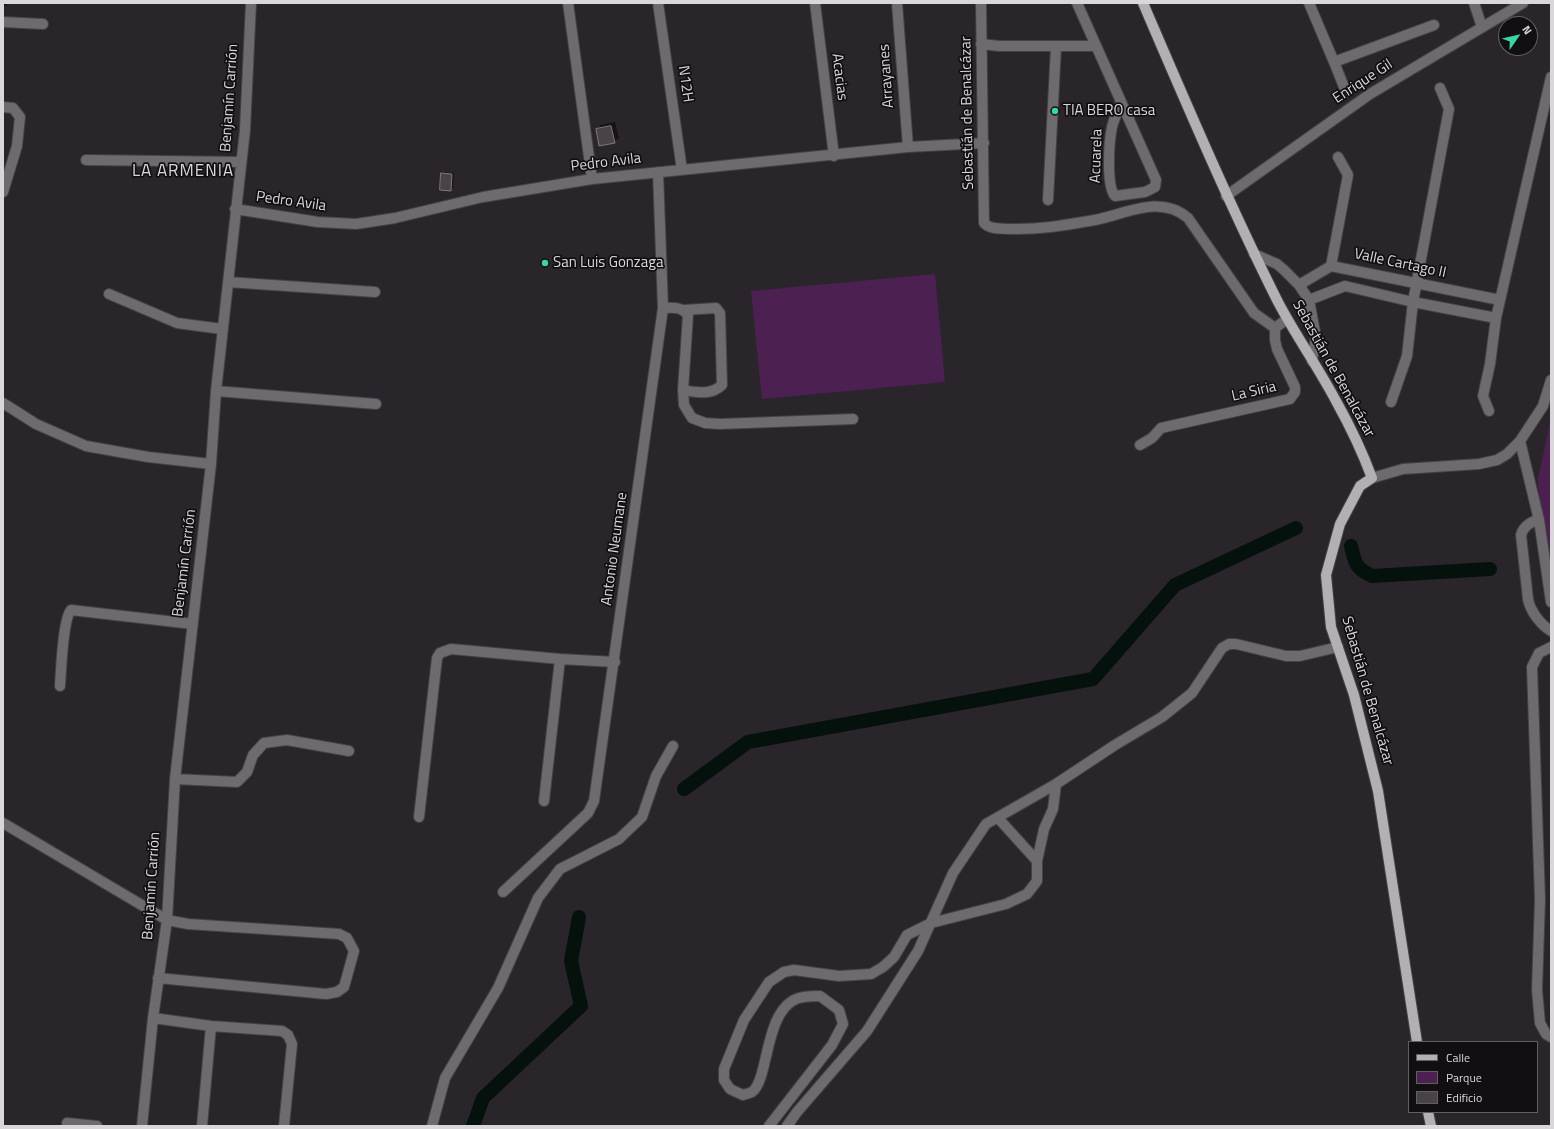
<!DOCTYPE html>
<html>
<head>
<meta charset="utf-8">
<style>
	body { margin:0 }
	#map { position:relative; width:1554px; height:1129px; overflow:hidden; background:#2a252b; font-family:"Titillium Web",sans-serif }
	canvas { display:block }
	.frame { position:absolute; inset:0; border:4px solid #dad7db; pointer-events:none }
	.legend { position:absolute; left:1408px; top:1041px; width:130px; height:72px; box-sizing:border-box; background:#110f12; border:1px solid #615f62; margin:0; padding:5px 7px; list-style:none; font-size:12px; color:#dad7db }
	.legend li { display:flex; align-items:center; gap:8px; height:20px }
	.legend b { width:20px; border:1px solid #615f62 }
	.north { position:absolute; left:1498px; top:16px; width:40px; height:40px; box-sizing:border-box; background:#110f12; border:1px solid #615f62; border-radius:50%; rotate:56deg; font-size:11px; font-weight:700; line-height:16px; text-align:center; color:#dad7db }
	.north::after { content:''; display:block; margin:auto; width:14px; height:18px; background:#3dd4a3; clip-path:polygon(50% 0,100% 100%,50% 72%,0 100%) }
</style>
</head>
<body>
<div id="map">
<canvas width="1554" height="1129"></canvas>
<div class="frame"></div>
<ul class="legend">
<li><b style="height:5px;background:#b4afb4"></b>Calle</li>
<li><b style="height:11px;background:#4c2152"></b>Parque</li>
<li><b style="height:11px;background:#494349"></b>Edificio</li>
</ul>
<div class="north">N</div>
</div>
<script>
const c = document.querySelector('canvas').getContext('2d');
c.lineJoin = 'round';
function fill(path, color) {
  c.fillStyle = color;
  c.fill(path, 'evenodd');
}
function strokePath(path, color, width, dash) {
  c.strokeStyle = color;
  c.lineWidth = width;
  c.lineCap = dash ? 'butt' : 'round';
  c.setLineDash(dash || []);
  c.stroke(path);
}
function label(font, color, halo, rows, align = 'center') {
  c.font = font + ' "Titillium Web",sans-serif';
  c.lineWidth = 3.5;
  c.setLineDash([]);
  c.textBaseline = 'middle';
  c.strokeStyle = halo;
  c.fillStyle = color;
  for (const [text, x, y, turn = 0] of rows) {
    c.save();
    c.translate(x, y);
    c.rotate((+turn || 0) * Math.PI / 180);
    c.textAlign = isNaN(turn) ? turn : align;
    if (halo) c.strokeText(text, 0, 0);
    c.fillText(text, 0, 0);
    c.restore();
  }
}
fill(new Path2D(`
	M935,274L945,382L762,399L751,291Z
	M1551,417V567L1541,518L1538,480Z`), '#4c2152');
fill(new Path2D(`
	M3,3H9L3,7Z
	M615,122L619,138L614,142L597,130L601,125Z
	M444,172L454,173L453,188L451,190L442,174Z`), '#0007');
strokePath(new Path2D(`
	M1351,546C1355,563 1355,568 1372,576L1490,569
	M684,789L748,742L1093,679L1175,585L1296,528
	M473,1126L483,1098L581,1006L571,961L579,917`), '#05110c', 14);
const building = new Path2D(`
	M611,126L615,143L599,146L596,129Z
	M441,173L452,174L451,191L440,190Z`);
fill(building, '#494349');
strokePath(building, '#7d787e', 1);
const minor = new Path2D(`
	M568,3L592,179
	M658,3L682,170
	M815,3L834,156
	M897,3L908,147
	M981,3L984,223C991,230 1000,228 1010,229C1039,230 1066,225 1095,220C1126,214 1160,194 1188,218L1254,313L1275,328
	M1077,3L1156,180L1155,187L1145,192L1115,196C1106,186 1109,141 1112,127C1114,119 1118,111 1121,103
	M1309,3L1334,62L1434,25
	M1474,3L1482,27
	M3,22L43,24
	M981,44L999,46H1095
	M1334,62L1346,92
	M3,107L13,108L20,117L17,146L3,192
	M86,160L241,162
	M1226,196L1370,94L1523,3
	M1048,200L1056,47
	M235,209L318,222L356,224L395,218L483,197L592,179L908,147L984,143
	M1254,254L1277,264L1284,270L1299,285L1309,300L1316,337L1312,361
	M1331,266L1348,175L1338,157
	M228,282L375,292
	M1299,285L1331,266L1500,300
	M109,294L177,323L222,329
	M1309,300L1345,286L1413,302L1496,318
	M663,308C673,308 681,306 688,315L683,390L684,405L692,418L705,423L720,424L853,419
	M683,390C697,392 710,396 722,385L720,313L716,308L684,310
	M216,391L376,404
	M1391,402L1407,356L1413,302L1449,109L1440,88
	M3,403L36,424L86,446L148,457L211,464
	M1489,411L1483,396L1490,364L1496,318L1551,77
	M1520,441L1539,520L1551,602
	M1140,445L1152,438L1161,428L1290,399L1295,392V387L1277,349L1275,340V328L1287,319
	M1372,478L1403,469L1479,464L1497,460L1507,454L1520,441L1543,406L1551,380
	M1539,520C1531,521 1523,527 1521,535L1528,599C1530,611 1541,625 1551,631
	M1551,647L1539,653L1532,667L1540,899L1537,990L1540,1023L1546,1034L1551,1037
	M60,686C61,671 63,619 71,610L193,624
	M175,779L237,782L247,772L253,755L264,743L287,740L349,751
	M544,801L560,659
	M419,817L437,658L440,653L451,649L560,659L615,662
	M998,818L1037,861
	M3,823L167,920L188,924L339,934L347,938L354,951L344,987L337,992L326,994L158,978
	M503,892L588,813L594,801L663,308L658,172
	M153,1018L211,1026L282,1031L288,1035L292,1044L284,1126
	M67,1123L97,1126
	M142,1126L153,1018L167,920L175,779L211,464L216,391L245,130L251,3
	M202,1126L211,1026
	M432,1126L445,1078L498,988L538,898L560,869L619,839L642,817L656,776L673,746
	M769,1126L832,1045L843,1024L839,1010L820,996C813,996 803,996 796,999C764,1013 769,1080 752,1092C750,1093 746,1094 743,1095L730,1089L724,1080V1069L744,1020L769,982L784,972L794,970L839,976L871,974L883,967L894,957L907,935L931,923L1006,904L1027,894L1037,881V861L1044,829L1053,809L1056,784
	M787,1126L797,1112L867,1031L918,951L953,873L986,824L1056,784L1115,745L1162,717L1192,693L1222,648L1229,644H1236L1286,656H1300L1338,647`);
const major = new Path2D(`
	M1143,3C1186,103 1229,204 1278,302C1296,336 1318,367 1336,401C1350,426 1362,451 1372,478L1360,486L1340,524L1326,575L1331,627L1354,695L1378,791L1417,1042
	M1428,1112L1431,1126`);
strokePath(minor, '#464147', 12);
strokePath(major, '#464147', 12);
strokePath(minor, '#6d6b6e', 10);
strokePath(major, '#b4afb4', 10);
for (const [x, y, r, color] of [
	[1055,111,4,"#3dd4a3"],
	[545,263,4,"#3dd4a3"]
]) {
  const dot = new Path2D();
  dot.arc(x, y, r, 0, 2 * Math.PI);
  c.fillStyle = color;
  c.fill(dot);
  strokePath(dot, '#110f12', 1.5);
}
label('15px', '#dad7db', '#110f12', [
	["Arrayanes",887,76,-94],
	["Acacias",839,77,83],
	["Enrique Gil",1363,82,-33],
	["N12H",685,84,82],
	["Benjamín Carrión",230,98,-86],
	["Sebastián de Benalcázar",968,113,-91],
	["Acuarela",1097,156,-88],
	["Pedro Avila",606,163,-7],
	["Pedro Avila",291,202,8],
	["Valle Cartago II",1400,264,12],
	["Sebastián de Benalcázar",1333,369,61],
	["La Siria",1254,392,-13],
	["Antonio Neumane",615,549,-82],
	["Benjamín Carrión",185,563,-83],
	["Sebastián de Benalcázar",1367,691,74],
	["Benjamín Carrión",152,886,-86]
]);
label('15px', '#dad7db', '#110f12', [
	["TIA BERO casa",1063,111],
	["San Luis Gonzaga",553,263]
], 'left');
c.letterSpacing = '1px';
label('17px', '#dad7db', '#110f12', [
	["LA ARMENIA",183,172]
]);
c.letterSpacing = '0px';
</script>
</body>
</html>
